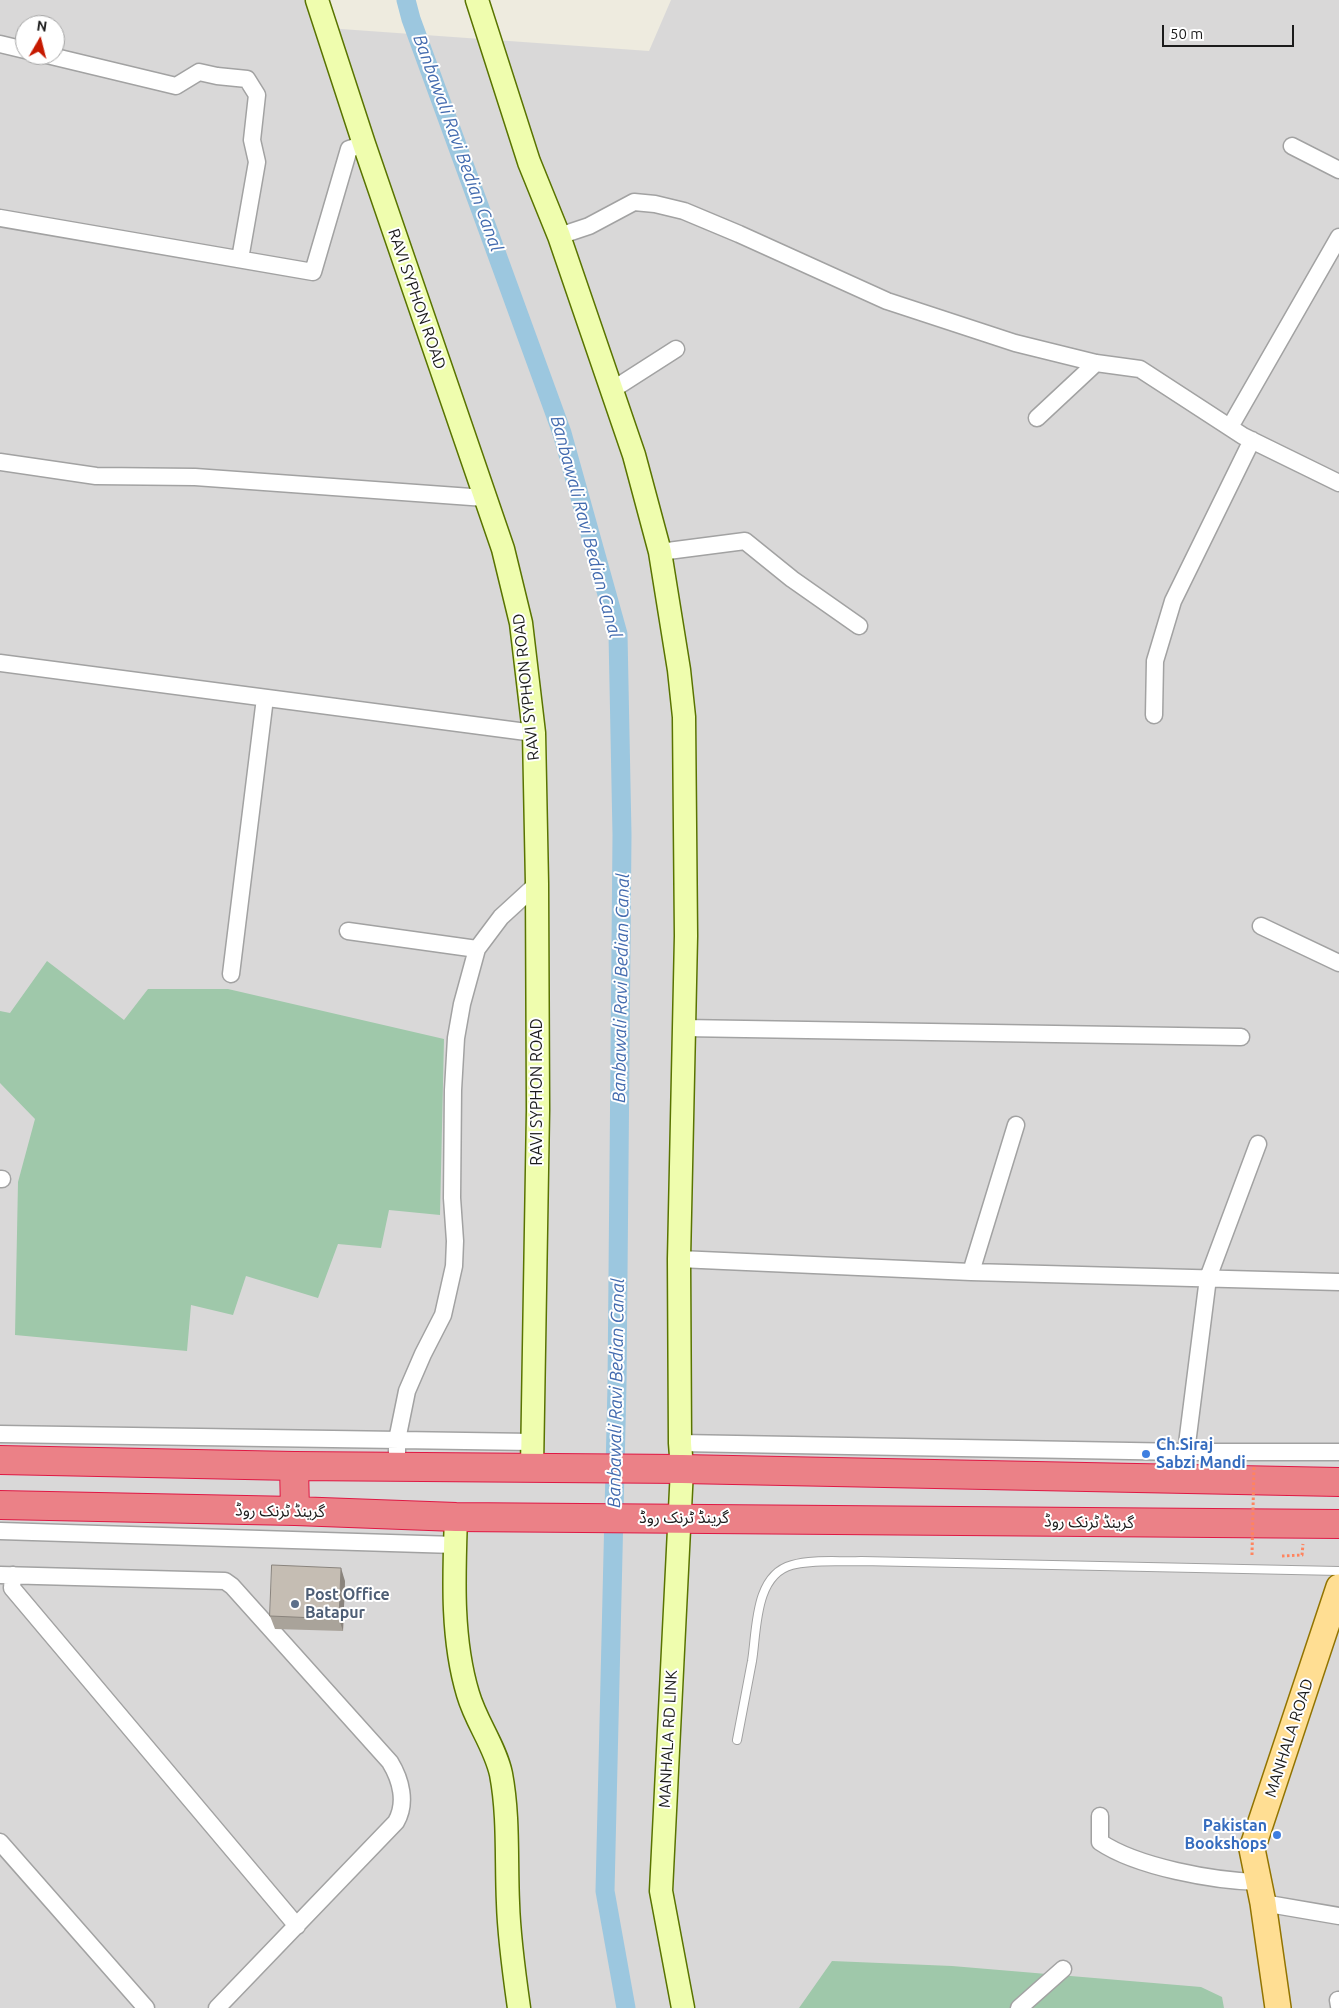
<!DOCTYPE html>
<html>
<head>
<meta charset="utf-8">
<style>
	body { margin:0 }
	#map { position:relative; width:1339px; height:2008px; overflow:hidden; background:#eeebdf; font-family:Ubuntu,sans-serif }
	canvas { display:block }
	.north { position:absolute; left:15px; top:15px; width:50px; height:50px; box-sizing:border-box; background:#fff; border:1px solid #a4a4a4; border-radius:50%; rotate:8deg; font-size:14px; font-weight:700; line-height:20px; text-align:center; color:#1b1b1b }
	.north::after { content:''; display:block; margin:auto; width:18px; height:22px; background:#c61900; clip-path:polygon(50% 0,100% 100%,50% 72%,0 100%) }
	.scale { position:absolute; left:1162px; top:25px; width:132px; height:22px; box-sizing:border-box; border:2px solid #1b1b1b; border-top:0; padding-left:6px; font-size:15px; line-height:18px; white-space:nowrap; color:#1b1b1b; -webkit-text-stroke:4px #fff; paint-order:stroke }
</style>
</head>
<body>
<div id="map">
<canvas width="1339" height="2008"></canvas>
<div class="north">N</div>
<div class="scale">50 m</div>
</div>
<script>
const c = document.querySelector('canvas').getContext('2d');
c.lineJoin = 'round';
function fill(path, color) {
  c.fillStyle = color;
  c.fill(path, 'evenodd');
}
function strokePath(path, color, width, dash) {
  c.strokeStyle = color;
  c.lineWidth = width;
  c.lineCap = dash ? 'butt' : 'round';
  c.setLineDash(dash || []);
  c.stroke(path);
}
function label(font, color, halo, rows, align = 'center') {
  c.font = font + ' Ubuntu,"Noto Sans Arabic",sans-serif';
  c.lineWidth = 4;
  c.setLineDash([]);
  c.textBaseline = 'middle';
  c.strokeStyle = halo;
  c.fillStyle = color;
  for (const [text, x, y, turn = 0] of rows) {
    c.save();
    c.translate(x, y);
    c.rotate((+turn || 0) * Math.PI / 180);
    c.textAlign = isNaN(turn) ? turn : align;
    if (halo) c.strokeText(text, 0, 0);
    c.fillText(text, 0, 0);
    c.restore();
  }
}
fill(new Path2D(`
	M0,0H321L327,28L649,51L671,0H1339V2008H0ZM25,25H55V55H25Z`), '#d9d8d8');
fill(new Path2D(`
	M47,961L124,1020L148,989H228L444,1039L440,1215L389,1210L381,1248L338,1244L318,1298L246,1276L233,1315L191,1305L187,1351L15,1335L18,1182L35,1119L0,1083V1011L10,1013Z
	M832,1961L952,1966L1201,1987L1222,1997L1224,2008H799Z`), '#9fc8aa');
strokePath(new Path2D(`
	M406,0L411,19L562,433L618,634L622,835L617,1385L605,1891L626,2008`), '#9cc7df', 19);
const lane = new Path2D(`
	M737,1740C742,1714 747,1687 752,1661C757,1631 754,1575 792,1565C813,1559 839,1562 861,1561L1339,1571`);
const street = new Path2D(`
	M0,44L25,50
	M47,55L176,86L199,72L217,76L247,79L257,95L252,140L257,162L240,259
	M1292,146L1339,170
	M0,218L313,272L349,149L364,144
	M559,236L589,226L634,202L655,204L684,211L739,234L887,301L1015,343L1096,363L1140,369L1243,436L1339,483
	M612,390L676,349
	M1037,418L1096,363
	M1230,427L1339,237
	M0,462L96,476L195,477L485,498
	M660,552L745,541L792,579L859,626
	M0,663L534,733
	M1154,715L1155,661L1173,601L1252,440
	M1261,926L1339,963
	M348,931L477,949
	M231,974L265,698
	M683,1028L1241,1037
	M0,1179H2
	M679,1259L971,1272L1339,1282
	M971,1272L1016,1125
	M0,1434L532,1442
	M680,1443L1186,1452H1339
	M1186,1452L1208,1278L1258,1144
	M397,1466V1440L407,1391L423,1354L443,1315L454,1266L455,1241L452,1198L453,1090L456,1038L462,1004L477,949L501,917L537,884
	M0,1531L455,1545
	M0,1575L225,1581L232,1586L390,1762C401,1780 407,1803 396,1822L217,2008
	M13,1575L12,1588L297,1926
	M1100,1816V1842C1137,1867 1214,1881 1259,1882
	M0,1842L146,2008
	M1263,1903L1339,1916
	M1338,2000L1339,2006
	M1019,2008L1063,1969`);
const secondary = new Path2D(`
	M317,0L364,144L503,549L521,623L534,733L537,884L538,1110L532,1467
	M477,0L529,162L559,236L634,455L660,552L679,670L684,717L686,936L679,1259L680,1443L682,1469L661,1891L683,2008
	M456,1517C454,1575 451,1638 468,1694C476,1722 495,1746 501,1774C509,1816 506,1861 508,1903C509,1938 514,1973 519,2008`);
const primary = new Path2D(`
	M1278,2008L1263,1903L1252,1849L1339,1587`);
const highway = new Path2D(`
	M0,1460L294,1466L682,1469L1339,1482
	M294,1466L295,1511
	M0,1505L295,1511L456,1517L1339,1524`);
strokePath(lane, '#a2a2a2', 10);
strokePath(street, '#a2a2a2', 19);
strokePath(secondary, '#597400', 25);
strokePath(primary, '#927400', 28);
strokePath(highway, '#df1844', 30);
strokePath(new Path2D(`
	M1282,1556L1302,1555L1303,1544`), '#ff845f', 3, [2.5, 2.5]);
strokePath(lane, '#fff', 8);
strokePath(street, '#fff', 16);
strokePath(secondary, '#effdae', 22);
strokePath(primary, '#ffde93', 25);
strokePath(highway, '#eb8187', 28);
strokePath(new Path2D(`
	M1252,1555L1254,1465`), '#ff845f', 3, [2.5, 2.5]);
fill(new Path2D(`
	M345,1581L343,1631L275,1629L270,1616Z`), '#a9a39a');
fill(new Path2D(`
	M341,1568L345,1581L343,1631L339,1619Z`), '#8a847d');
const building = new Path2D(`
	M272,1565L341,1568L339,1619L270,1616Z`);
fill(building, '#c5bdb3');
strokePath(building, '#8a847d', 1);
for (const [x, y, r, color] of [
	[1146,1454,5,"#3f7fe0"],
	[295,1604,5,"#5c6f8a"],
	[1277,1835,5,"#3f7fe0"]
]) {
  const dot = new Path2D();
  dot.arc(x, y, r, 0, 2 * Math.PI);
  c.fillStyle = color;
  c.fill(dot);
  strokePath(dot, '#fff', 2);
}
label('16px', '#1b1b1b', '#fff', [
	["RAVI SYPHON ROAD",417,299,71],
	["RAVI SYPHON ROAD",526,687,-96],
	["RAVI SYPHON ROAD",537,1092,-90],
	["گرینڈ ٹرنک روڈ",280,1511,1],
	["گرینڈ ٹرنک روڈ",684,1518],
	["گرینڈ ٹرنک روڈ",1089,1522,1],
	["MANHALA ROAD",1289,1738,-72],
	["MANHALA RD LINK",668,1739,-87]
]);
label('bold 16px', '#366cbe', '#fff', [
	["Ch.Siraj",1156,1445],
	["Sabzi Mandi",1156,1463],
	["Pakistan",1267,1826,"right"],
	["Bookshops",1267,1844,"right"]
], 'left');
label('bold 16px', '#4e5e75', '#fff', [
	["Post Office",305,1595],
	["Batapur",305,1613]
], 'left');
label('italic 18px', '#436baf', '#fff', [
	["Banbawali Ravi Bedian Canal",458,143,70],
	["Banbawali Ravi Bedian Canal",586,527,75],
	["Banbawali Ravi Bedian Canal",621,988,-89],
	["Banbawali Ravi Bedian Canal",616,1393,-89]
]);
</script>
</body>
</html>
